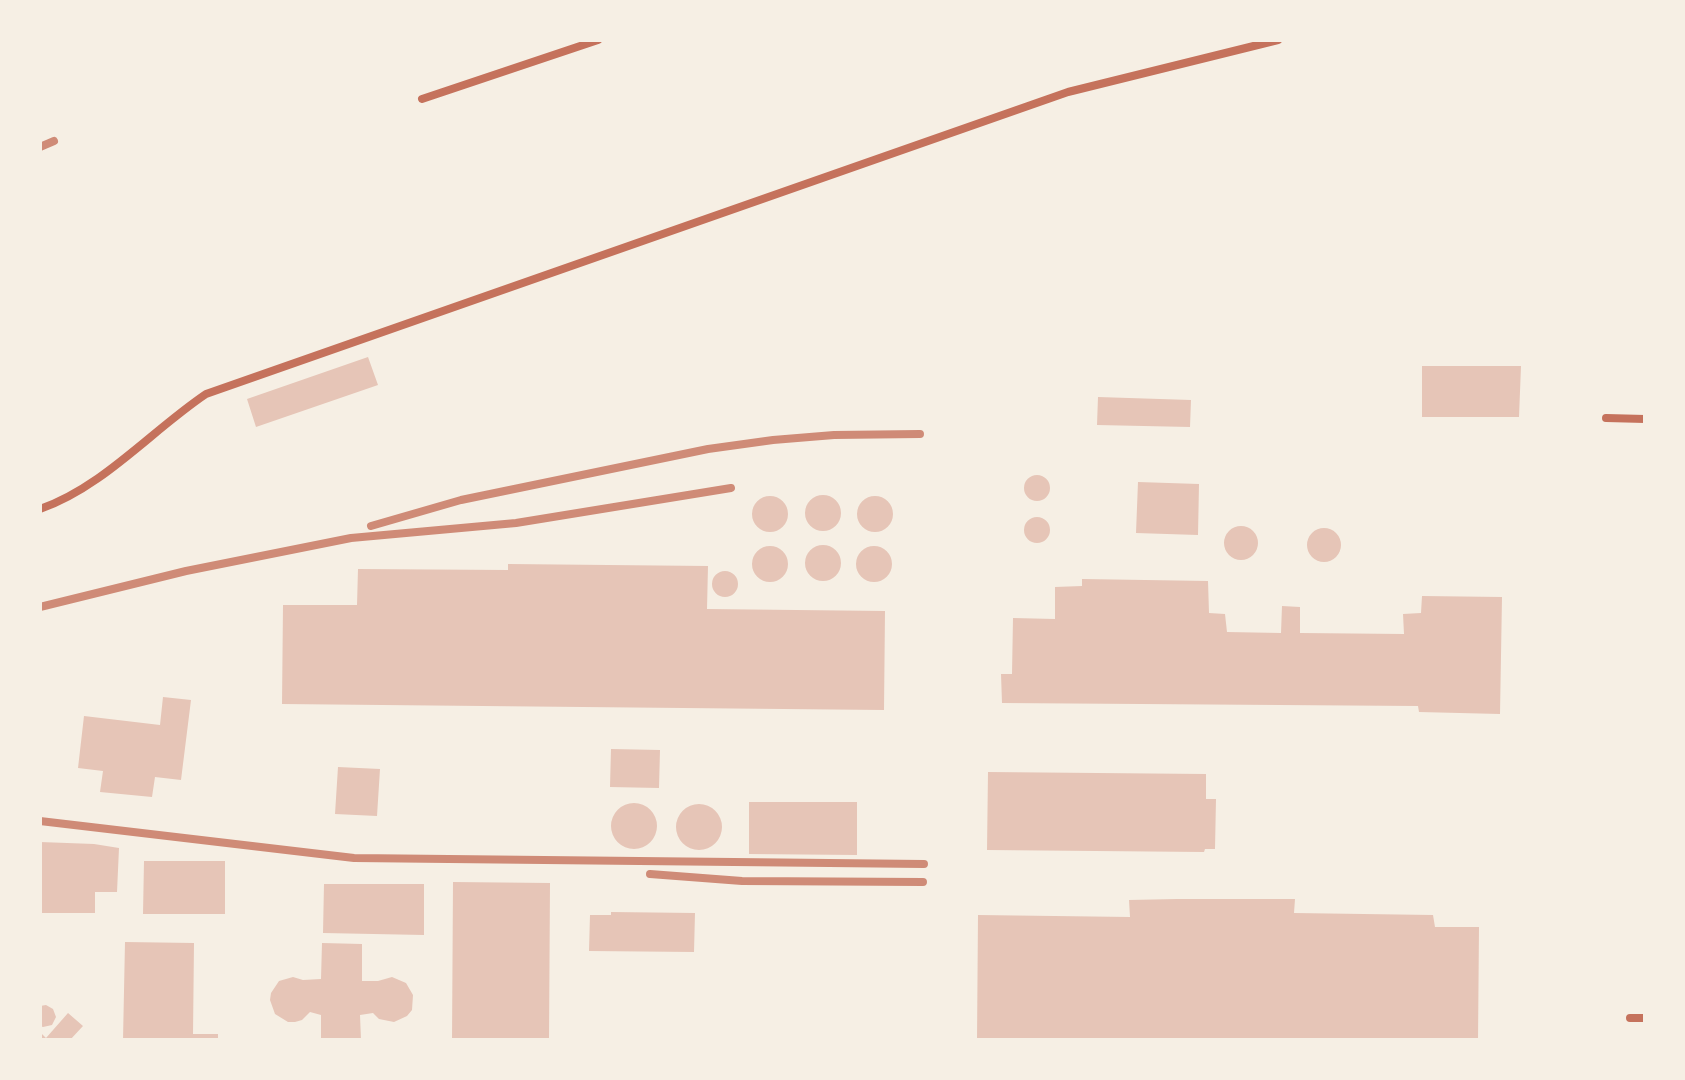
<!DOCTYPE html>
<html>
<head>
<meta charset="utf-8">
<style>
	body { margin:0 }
	#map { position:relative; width:1685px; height:1080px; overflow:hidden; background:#f6efe4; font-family:"Alegreya Sans",sans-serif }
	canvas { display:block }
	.frame { position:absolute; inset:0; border:42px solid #f6efe4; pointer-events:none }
</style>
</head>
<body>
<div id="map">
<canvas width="1685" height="1080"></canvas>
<div class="frame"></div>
</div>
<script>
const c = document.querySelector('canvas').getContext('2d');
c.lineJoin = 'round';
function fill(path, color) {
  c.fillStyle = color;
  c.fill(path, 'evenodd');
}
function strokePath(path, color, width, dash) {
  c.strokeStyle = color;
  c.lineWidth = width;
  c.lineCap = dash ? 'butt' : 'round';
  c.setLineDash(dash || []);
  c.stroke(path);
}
fill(new Path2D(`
	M368,357L378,385L256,427L247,399Z
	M1422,366H1521L1519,417H1422Z
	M1098,397L1191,400L1190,427L1097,425Z
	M1024 488a13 13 0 1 1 26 0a13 13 0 1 1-26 0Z
	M1138,482L1199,484L1198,535L1136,533Z
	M805 513a18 18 0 1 1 36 0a18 18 0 1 1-36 0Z
	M752 514a18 18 0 1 1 36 0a18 18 0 1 1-36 0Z
	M857 514a18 18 0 1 1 36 0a18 18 0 1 1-36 0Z
	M1024 530a13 13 0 1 1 26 0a13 13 0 1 1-26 0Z
	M1224 543a17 17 0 1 1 34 0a17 17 0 1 1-34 0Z
	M1307 545a17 17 0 1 1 34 0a17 17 0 1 1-34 0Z
	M805 563a18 18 0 1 1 36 0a18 18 0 1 1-36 0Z
	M752 564a18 18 0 1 1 36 0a18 18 0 1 1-36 0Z
	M856 564a18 18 0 1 1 36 0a18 18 0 1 1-36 0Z
	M508,564L708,566L707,609L885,611L884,710L282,704L283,605H357L358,569L508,570Z
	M712 584a13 13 0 1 1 26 0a13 13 0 1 1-26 0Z
	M1082,579L1208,581L1209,613L1225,614L1227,632L1281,633L1282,606L1300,607V633L1404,634L1403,614L1421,613L1422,596L1502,597L1500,714L1419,712L1418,706L1002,703L1001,674H1012L1013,618L1055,619V587L1082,586Z
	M163,697L191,700L181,780L155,777L152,797L100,792L103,771L78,768L84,716L160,725Z
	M611,749L660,750L659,788L610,787Z
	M338,767L380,769L377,816L335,814Z
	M988,772L1206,774V799H1216L1215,849H1205L1204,852L987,850Z
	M749,802H857V855L749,854Z
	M611 826a23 23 0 1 1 46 0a23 23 0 1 1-46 0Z
	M676 827a23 23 0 1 1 46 0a23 23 0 1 1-46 0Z
	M40,842L94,844L119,848L117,892H95V913H40Z
	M144,861H225V914H143Z
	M453,882L550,883L549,1040H452Z
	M324,884H424V935L323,933Z
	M1177,899H1295L1294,913L1433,915L1435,927H1479L1478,1040H977L978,915L1130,917L1129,900Z
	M611,912L695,913L694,952L589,951L590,915H611Z
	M125,942L194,943L193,1034H218V1040H123Z
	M322,943L362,944V981H378L392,977L406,983L413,995L412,1010L407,1016L394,1022L379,1019L373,1013L360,1015L361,1040H321V1015L310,1012L302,1020L295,1022H288L275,1014L270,1000L271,993L279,981L293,977L303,980L321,979Z
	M46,1005L53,1009L56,1017L52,1025L43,1027L40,1026V1006Z
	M68,1013L83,1026L70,1040H40V1032L46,1038Z`), '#e6c5b7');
strokePath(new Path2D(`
	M422,99L598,40
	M1606,418L1645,419
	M40,509C103,487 151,431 206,394L1068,92L1278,40
	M1630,1018H1645`), '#c5725c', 8);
strokePath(new Path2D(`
	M40,147L54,141
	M371,526L461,500L708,449L773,440L834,435L920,434
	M40,607L186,571L351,538L516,523L731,488
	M40,821L354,858L924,864
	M650,874L742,881L923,882`), '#cf8b77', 8);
</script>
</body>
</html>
